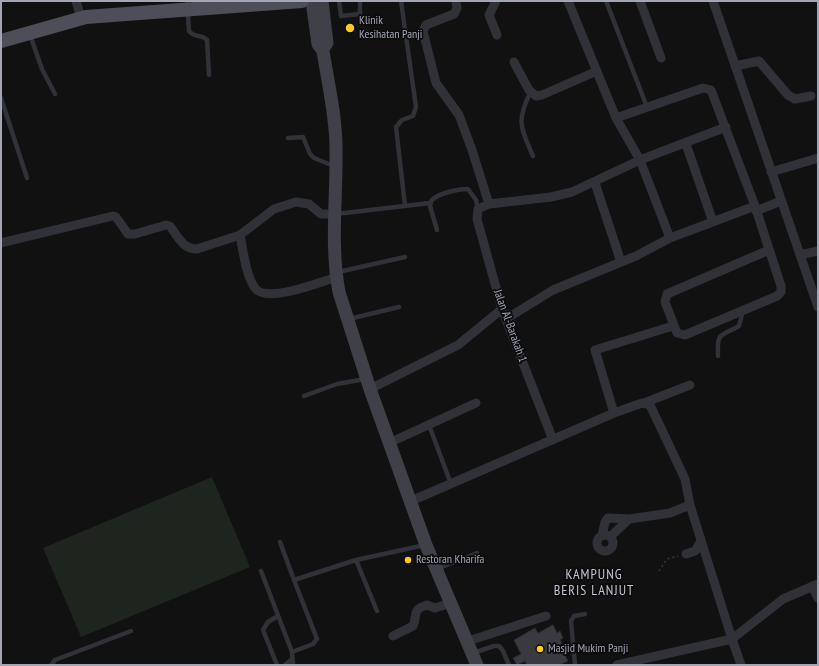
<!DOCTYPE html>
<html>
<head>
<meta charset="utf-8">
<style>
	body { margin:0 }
	#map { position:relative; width:819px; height:666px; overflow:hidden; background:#111112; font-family:"PT Sans Narrow",sans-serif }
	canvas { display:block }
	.frame { position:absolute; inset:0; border:2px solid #a1a5b4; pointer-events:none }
</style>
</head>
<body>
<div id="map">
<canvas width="819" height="666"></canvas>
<div class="frame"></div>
</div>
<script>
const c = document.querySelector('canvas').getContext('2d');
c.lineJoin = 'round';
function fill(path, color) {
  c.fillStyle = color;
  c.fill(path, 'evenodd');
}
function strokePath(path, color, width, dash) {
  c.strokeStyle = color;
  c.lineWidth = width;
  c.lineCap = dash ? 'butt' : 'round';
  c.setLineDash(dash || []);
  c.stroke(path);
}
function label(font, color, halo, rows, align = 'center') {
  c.font = font + ' "PT Sans Narrow",sans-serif';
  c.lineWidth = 3.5;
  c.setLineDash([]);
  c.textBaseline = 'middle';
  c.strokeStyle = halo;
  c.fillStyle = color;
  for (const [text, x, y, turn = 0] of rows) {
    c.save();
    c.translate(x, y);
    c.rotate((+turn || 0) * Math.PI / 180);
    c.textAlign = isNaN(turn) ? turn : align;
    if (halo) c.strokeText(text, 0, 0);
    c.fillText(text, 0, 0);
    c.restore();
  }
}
fill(new Path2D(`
	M212,477L250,567L81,637L43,548Z`), '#1d251e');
const building = new Path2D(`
	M553,625L557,633L560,631L563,638L560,640L562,643L559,645L568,661L559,665H527L525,661L517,665L513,658L521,654L514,640L535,628L538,633Z`);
fill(building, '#3a393f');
strokePath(building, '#2b2a2f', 1);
strokePath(new Path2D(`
	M659,571L667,559L678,556`), '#37393f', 1.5, [2, 3]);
strokePath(new Path2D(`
	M187,1L189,31C194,38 202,34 207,40L209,75
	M339,1L341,16L360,14V1
	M401,1L416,107L413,116L402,120L396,127L405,206
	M606,1L647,107
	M30,35L42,69L55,94
	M530,93C516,122 521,128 533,156
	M1,98L27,178
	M288,138L303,137L310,154L314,158L334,166
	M336,214L430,203
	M437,230L430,206L431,201C438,193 458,189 468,189L476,200L478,209
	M338,272L405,257
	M349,319L399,307
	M718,356C717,331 720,337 739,326L743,310
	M304,396L337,384L365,379
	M429,425L451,484
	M280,542L294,580
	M356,560L377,611
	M437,569L477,553
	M261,571L292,652L313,644L317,639L294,580L356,560L425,545
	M292,652L293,665
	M473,653L494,646H499L503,651L509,665
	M51,665L55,660L131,631
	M277,665L263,630L268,622L278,616
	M285,665L291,660
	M575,665L571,621L574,616L585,614`), '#313238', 4.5);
strokePath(new Path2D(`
	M76,1L81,18
	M456,1L457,8L454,14L426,25L423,31L436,83L459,115L472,150L489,204
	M496,1L489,15L497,35
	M568,1L616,118L640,160L670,238
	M640,1L661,58
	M713,1L818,307
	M514,62L529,90L536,96L542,95L597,71
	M735,66L759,61L788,95L795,99L811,96
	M616,118L703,88L711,90L755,206L781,286V292L777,296L685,335L677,333L665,302L667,294L769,250
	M686,144L713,222
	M771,172L818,158
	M595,183L621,262
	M756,211L781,201
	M240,235C243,250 246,276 255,288C266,304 320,282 337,277
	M1,243L113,216L116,217L128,234H135L166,225L170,226C178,237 183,249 197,249L240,235L274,209L296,202L309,204L321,214H335
	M800,255L818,251
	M506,319L553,290L636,256L670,238L755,206
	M370,389L458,345L502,309
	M644,403L690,385
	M614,413L595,350L673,326
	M553,440L502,309L477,219L478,209L489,204L551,197L572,192L640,160L726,127
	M389,443L476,403
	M411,501L614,413L642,403L650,405L685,479L690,505L732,639L617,665
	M597 543a8 8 0 1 1 16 0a8 8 0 1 1-16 0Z
	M602,536L605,522L608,518L629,519L670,513L690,505
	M610,537L629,519
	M686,554L695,551L701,541
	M812,586L818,598
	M393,636L413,626C418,615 411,610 427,605L435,608L451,603
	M468,641L546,616
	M741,665L732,639L783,599L818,584`), '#313238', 9);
strokePath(new Path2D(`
	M312,1L318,44L323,51C328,83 336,116 336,148C337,196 330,245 339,292L370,389L426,545L477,665
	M322,1L327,43L325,46`), '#3f4048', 13);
strokePath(new Path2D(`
	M1,41L86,17L302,1`), '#4d4e57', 14);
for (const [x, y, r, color] of [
	[350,28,5,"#ffca1c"],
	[408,560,4,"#ffca1c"],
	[540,649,4,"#ffca1c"]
]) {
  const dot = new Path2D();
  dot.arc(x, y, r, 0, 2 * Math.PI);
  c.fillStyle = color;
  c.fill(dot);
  strokePath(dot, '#0c0c0d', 1.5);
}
label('12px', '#a1a5b4', '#0c0c0d', [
	["Klinik",359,21],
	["Kesihatan Panji",359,35],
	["Restoran Kharifa",416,560],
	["Masjid Mukim Panji",548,649]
], 'left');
label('12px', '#a1a5b4', '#0c0c0d', [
	["Jalan Al-Barakah 1",510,326,70]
]);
c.letterSpacing = '1px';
label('14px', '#c2c4d0', '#0c0c0d', [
	["KAMPUNG",594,575],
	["BERIS LANJUT",594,591]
]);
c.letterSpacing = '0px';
</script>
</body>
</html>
